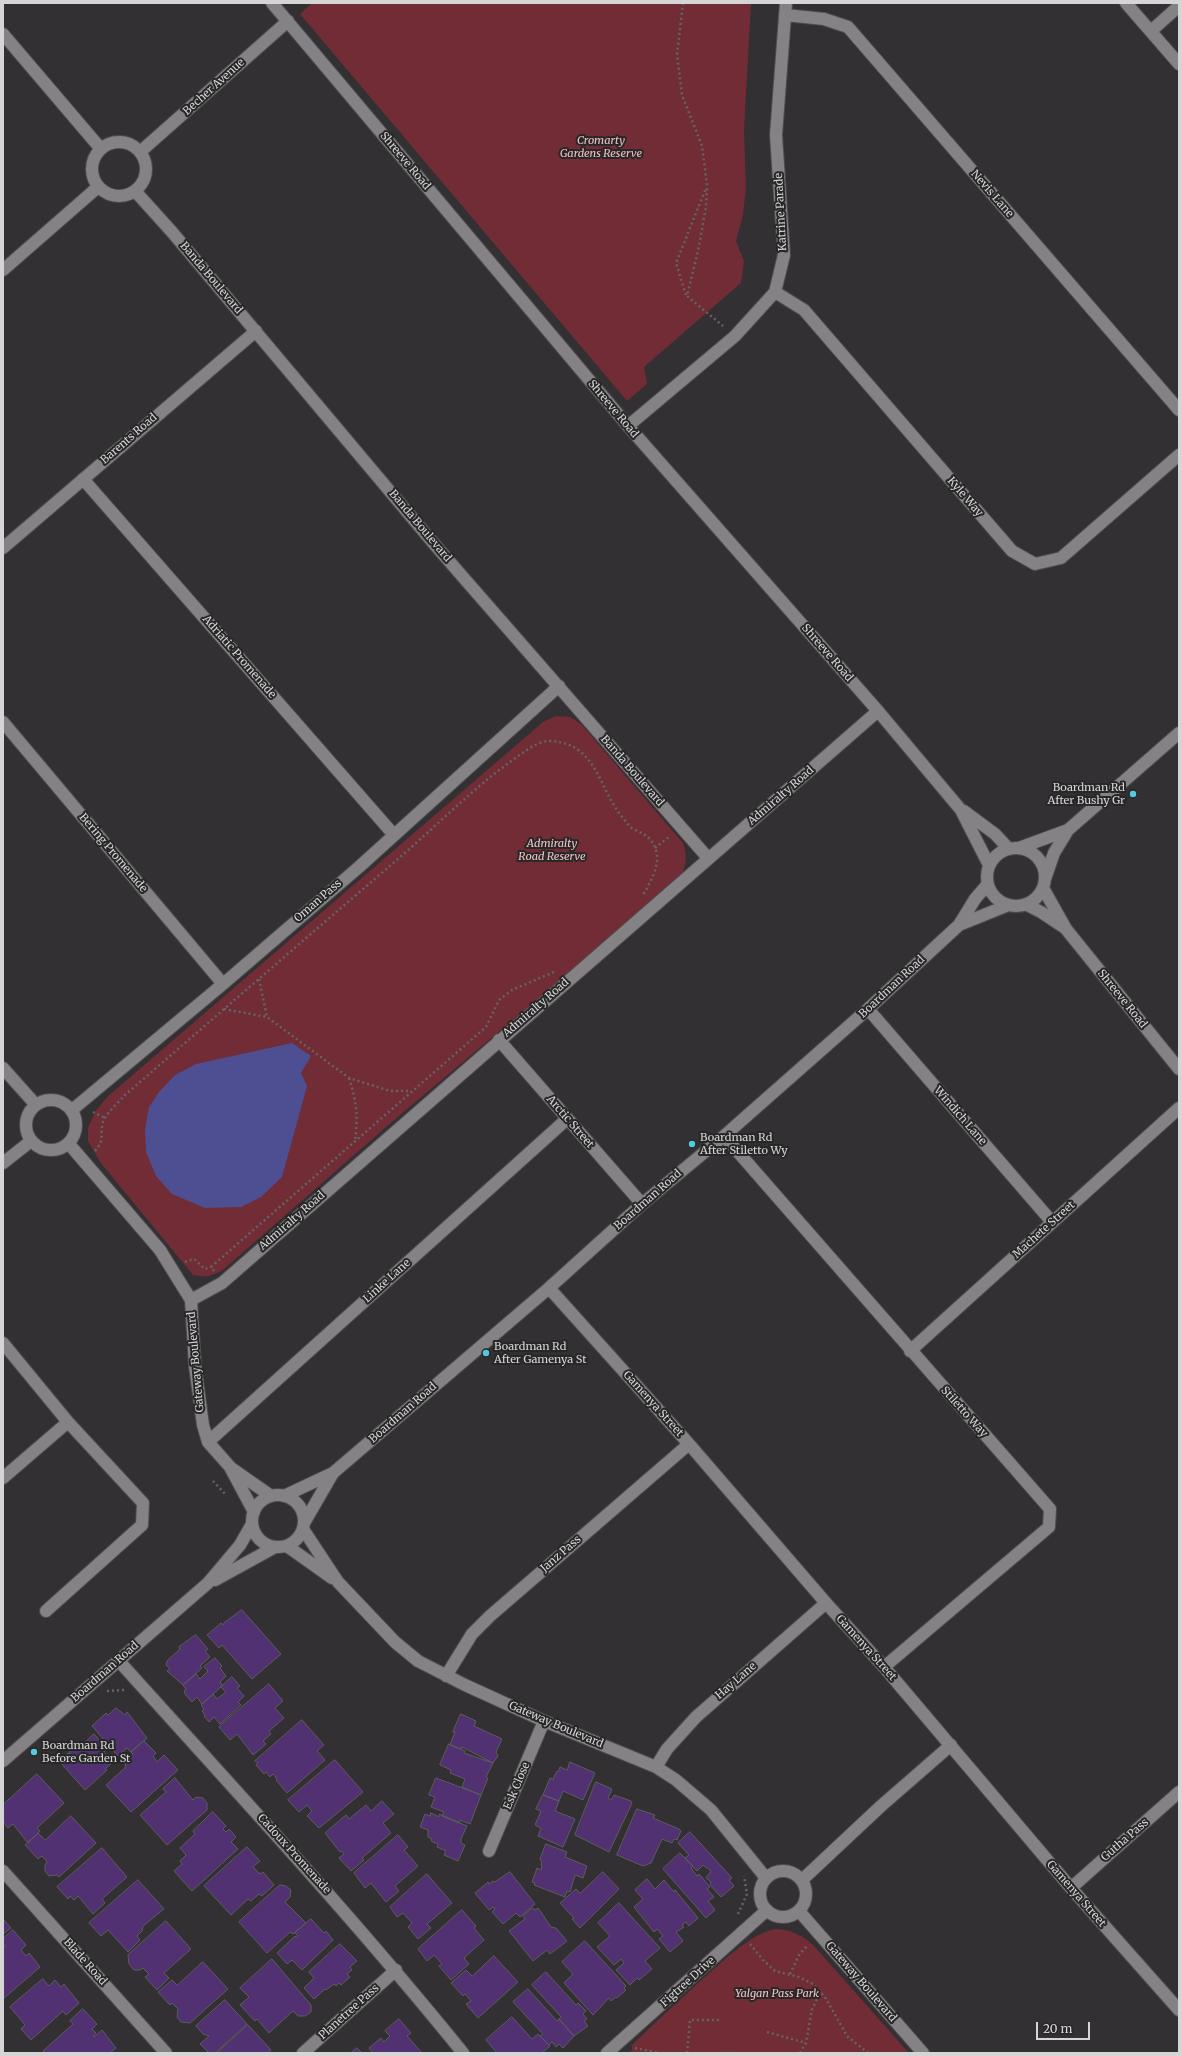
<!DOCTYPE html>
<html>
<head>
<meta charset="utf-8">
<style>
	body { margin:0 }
	#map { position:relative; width:1182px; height:2056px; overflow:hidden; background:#323032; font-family:Merriweather,serif }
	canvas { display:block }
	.frame { position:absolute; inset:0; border:4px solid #d6d5d6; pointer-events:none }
	.scale { position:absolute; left:1036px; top:2022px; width:54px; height:18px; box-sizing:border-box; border:2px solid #d6d5d6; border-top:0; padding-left:5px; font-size:12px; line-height:14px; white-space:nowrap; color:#d6d5d6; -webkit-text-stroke:3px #282728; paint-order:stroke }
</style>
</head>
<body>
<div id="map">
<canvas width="1182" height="2056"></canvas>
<div class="frame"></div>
<div class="scale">20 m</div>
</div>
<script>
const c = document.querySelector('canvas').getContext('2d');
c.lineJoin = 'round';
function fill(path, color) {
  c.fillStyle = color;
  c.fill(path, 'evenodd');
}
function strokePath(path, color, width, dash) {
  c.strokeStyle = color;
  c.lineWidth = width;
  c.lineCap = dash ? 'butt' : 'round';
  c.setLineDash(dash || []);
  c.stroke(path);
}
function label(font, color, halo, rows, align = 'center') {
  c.font = font + ' Merriweather,serif';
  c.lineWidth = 4;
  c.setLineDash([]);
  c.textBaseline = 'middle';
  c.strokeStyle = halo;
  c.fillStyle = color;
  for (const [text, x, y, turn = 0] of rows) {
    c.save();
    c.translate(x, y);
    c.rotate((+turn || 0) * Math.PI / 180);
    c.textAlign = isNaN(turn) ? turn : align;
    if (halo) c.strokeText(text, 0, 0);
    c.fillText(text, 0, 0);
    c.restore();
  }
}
fill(new Path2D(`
	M312,3H751L744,130L746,187L743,215L736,241L744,261L741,283L644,367L647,384L627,401L300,14Z
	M556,716L570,717L581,724L683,843C688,857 686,866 680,879L393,1121L224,1269C213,1276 206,1278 193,1275L100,1162L88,1141V1128L95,1112L107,1097L543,722Z
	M775,1929C791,1929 804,1936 815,1947L909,2053H628L632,2050V2045C656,2021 682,1998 707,1975C727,1958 749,1935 775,1929Z`), '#712c35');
fill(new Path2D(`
	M292,1043L311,1056L301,1073L307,1086L282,1177L261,1197L241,1207L205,1208L172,1194L156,1176L146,1152L145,1129L149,1107L159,1092L175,1075L196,1064Z`), '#4e4e93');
const building = new Path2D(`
	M242,1610L281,1654L252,1679L222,1645L219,1648L207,1635L221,1623L223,1625L224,1623Z
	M196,1635L208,1649L205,1651L210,1657L200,1666L202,1668L183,1685L167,1671L170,1669L166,1665L167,1661L180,1649L179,1647Z
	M215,1658L222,1666L220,1668L226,1676L220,1682L223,1685L202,1704L197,1697L192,1702L185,1694L184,1691L186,1689L183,1685L196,1674L200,1679L208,1671L204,1667Z
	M232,1677L240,1686L237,1688L244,1696L238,1702L241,1705L220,1724L214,1717L209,1722L204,1716L205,1715L202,1711L204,1709L201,1705L213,1694L217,1699L226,1692L221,1687Z
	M269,1684L283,1701L275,1708L284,1718L269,1731L271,1734L263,1741L266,1744L253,1755L237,1734L230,1740L219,1727Z
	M116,1708L125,1715L127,1712L147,1738L131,1752L127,1748L118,1756L92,1726L106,1713L108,1715Z
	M461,1714L476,1721L474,1726L502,1739L496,1752L498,1756L493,1763L462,1747L461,1749L450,1745L455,1732H453Z
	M302,1720L324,1745L317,1751L325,1760L287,1793L276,1780L277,1779L273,1774L270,1777L266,1772L264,1774L256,1765L258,1763L255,1761Z
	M94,1734L107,1749L104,1752L113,1762L105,1769L107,1770L85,1790L59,1761L68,1753L70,1755L69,1752L74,1748L75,1749L82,1742L83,1744Z
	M144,1741L156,1753L153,1756L157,1762L164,1755L178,1770L131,1812L106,1785L125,1768L126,1761L133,1754L131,1752Z
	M449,1744L465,1751L464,1753L493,1763L486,1777L488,1778L481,1795L462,1787L465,1779L450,1773L451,1770L440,1765Z
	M335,1760L363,1792L319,1828L307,1816L312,1811L307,1805L299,1812L288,1800Z
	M570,1762L595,1773L583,1800L563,1791L559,1801L543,1795L550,1778L554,1780L553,1779L557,1771L558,1772L560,1767L567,1770Z
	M37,1774L64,1803L37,1828L40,1831L28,1843L13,1824L8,1828L3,1822V1805Z
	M175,1778L193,1800L196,1797L203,1798L207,1803V1810L167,1845L140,1815L166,1792L163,1789Z
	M436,1778L481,1795L470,1824L460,1820L459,1823L442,1816L444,1812L431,1807L435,1797L429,1795Z
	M596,1782L612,1789L608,1798L611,1800L614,1795L631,1801L632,1803L609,1852L575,1835Z
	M543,1795L559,1801L555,1811L575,1819L563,1847L538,1836L541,1828L535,1825L541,1811L536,1809Z
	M382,1801L394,1814L383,1823L391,1833L362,1858L364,1860L351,1871L339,1858L344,1854L342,1851L340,1852L325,1833L346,1815L349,1819L366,1805L371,1811Z
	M637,1809L655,1815L653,1818L679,1829L681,1831L677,1840L674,1839L672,1843L662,1839L651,1863L643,1866L617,1855Z
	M213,1812L226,1826L223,1829L226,1832L229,1829L236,1837L231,1842L238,1849L192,1891L174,1871L182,1864L180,1861L186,1855L180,1848L195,1834L193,1831Z
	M431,1813L439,1817V1814L467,1826L461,1839V1843L465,1845L458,1861L444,1855L446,1851L437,1847L438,1844L431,1841L432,1839L428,1837V1830L420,1827L425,1814L430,1816Z
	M71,1816L96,1843L59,1877L57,1875L49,1876L45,1871V1865L47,1862L42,1856L38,1859L25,1845L38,1833L45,1840Z
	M690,1832L732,1878L729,1880L734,1886L721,1897L710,1885L711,1882L706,1878L711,1871L703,1865L697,1871L685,1858L689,1855L678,1843Z
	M398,1835L408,1847L404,1850L418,1866L395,1886L399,1891L386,1902L371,1883L365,1888L354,1873Z
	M546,1844L567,1852L565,1857L587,1866L583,1878L575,1875L570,1892L567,1891L565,1897L534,1885L535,1883L532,1882L537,1868L541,1870L542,1865H541L542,1861L540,1860Z
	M247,1847L260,1861L253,1867L260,1874L263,1872L274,1885L262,1896L259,1894L251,1901L248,1899L231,1915L204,1886Z
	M102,1848L127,1877L102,1899L105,1903L93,1914L78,1896L74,1900L70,1896L68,1899L57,1887Z
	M680,1853L693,1866L691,1868L697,1876L699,1874L710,1887L707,1889L714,1897L708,1901L715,1910L706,1918L663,1869Z
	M510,1872L535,1904L520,1917L516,1913L503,1924L492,1912L495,1909L493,1907L489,1910L475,1893L488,1882L489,1884L493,1881L494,1882Z
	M603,1872L619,1889L580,1928L572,1919L574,1918L560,1903L576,1889L580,1893Z
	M427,1874L452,1903L427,1924L431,1928L418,1939L408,1927L412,1923L403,1913L397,1917L390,1907Z
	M647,1879L655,1889L664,1880L674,1892L675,1890L698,1918L689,1926L686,1922L682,1925L684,1927L676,1932L683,1941L670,1952L659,1939L663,1936L657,1929L654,1932L634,1907L643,1899L635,1890Z
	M138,1880L164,1909L143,1926L142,1931L137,1936L140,1940L128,1952L108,1930L101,1936L89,1923Z
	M280,1885L286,1886L291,1890L290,1897L285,1902L306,1923L293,1934L290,1932L267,1953L239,1922Z
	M619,1903L660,1948L645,1961L652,1969L639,1980L637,1978L630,1985L616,1970L624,1963L621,1959L614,1965L597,1947L610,1936L598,1923Z
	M533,1908L535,1910L538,1908L551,1927L556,1928L567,1941L550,1954L547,1950L533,1961L509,1931L525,1919L523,1916Z
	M462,1910L476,1926L474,1928L484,1940L464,1958L469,1964L451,1980L439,1966L442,1964L434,1955L427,1961L418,1949Z
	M3,1919L11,1928L3,1934Z
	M311,1919L324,1933L326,1931L333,1940L302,1970L292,1960L287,1964L277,1953L295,1936L296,1938L298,1936L295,1933Z
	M166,1921L191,1949L164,1973L169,1978L157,1990L145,1977L149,1974L143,1968L140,1970H134L129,1964L128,1955Z
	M13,1930L26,1945L21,1950L26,1956L29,1953L40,1967L3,1999V1949L6,1946L3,1944V1939Z
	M585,1941L626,1986L624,1988L626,1990L617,1998L616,1997L611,2001L609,1998L593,2015L564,1983L573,1974L562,1962Z
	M340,1944L357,1961L350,1967L352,1970L347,1974L350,1977L341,1985L339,1983L336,1986L334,1984L326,1990L325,1989L314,1999L304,1988L314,1978L309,1972Z
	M494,1956L518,1982L478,2018L466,2004L471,2001L465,1994L463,1996L451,1983L466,1970L472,1976Z
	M272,1959L311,2005V2012L305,2016H298L293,2011L269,2033L257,2019L255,2021L240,2005L249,1997L240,1988Z
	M203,1962L228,1989L190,2023L181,2022L177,2017L178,2009L172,2003L170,2005L158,1992L172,1980L177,1985Z
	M546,1972L576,2005L578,2003L586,2011L583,2014L587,2019L584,2021L588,2026L574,2036L559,2019L561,2017L532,1985Z
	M43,1979L49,1986L55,1980L61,1987L64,1984L79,2003L66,2015L63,2011L31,2040L21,2029L25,2025L10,2007Z
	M528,1989L557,2021L559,2019L574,2036L563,2048L559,2044L556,2047L552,2042L549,2045L540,2036L543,2034L513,2002Z
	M225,2000L247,2024L215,2053H209L200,2044L209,2036L203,2034L196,2026Z
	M83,2009L97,2024L92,2029L96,2033L93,2036L94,2037L102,2030L116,2048L110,2053H45L43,2051L73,2024L70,2021Z
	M512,2017L532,2039L538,2034L550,2046L542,2053H497L486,2040Z
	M399,2019L411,2033L407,2036L422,2053H373L369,2048L381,2038L384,2042L390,2036L385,2031Z
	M248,2025L271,2050L268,2053H217Z
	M357,2048L362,2053H351Z`);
fill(building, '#513171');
strokePath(building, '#5d5c5e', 1);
const minor = new Path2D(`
	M272,3L628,426L878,711L961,810L989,865
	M1126,3L1179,64
	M785,15L824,19L848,27L1179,410
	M1151,31L1179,6
	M3,34L101,149
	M92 169a27 27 0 1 1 54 0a27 27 0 1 1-54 0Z
	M140,152L288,21
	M135,191L172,232L435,545L708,858
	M3,270L98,187
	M775,292L804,310L1012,551L1035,564L1061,558L1179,455
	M628,426L735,336L775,292L784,255L776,135L786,3
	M83,479L394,835
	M3,548L256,331
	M3,722L223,984
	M964,811L995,834L1009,849
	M987 877a29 29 0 1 1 58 0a29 29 0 1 1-58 0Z
	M1019,848L1068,830
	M1045,879L1054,853L1068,830L1179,733
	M1043,888L1066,929L1179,1069
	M1027,905L1041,912L1065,928
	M959,925L1006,906
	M868,1009L1052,1222
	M499,1040L642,1204
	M3,1068L36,1105
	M26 1125a25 25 0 1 1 50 0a25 25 0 1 1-50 0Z
	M72,1110L223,984L359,867L559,686
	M724,1136L1050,1509L1049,1527L884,1667
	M69,1144L160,1250L191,1300L195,1366L203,1425L208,1442L231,1468L271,1496
	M3,1163L31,1141
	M549,1288L689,1444L826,1603L884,1667L1071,1888L1179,2010
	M191,1300L222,1283L878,711
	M3,1343L68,1422L143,1503L142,1525L46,1611
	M910,1351L1179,1108
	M208,1442L567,1119
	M231,1469L254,1512
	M3,1478L68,1422
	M252 1521a26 26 0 1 1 52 0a26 26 0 1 1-52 0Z
	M284,1496L333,1473L549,1288L642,1204L724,1136L868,1009L959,925L975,899L987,885
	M304,1523L333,1473
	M303,1529L338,1582L395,1642L418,1661L465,1685L544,1721L656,1767L676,1780L711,1810L766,1878
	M287,1546L332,1578
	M215,1580L275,1547
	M118,1660C235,1790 353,1917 463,2053
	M446,1676L472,1634L490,1616L689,1444
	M3,1761L208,1583L240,1545L252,1524
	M656,1767L667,1749L696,1717L826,1603
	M489,1851L544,1721
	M760 1894a23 23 0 1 1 46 0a23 23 0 1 1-46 0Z
	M3,1871L166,2053
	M802,1880L881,1806L951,1745
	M1071,1888L1179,1792
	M799,1911L923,2053
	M303,2053L396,1970
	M607,2053L767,1910`);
strokePath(minor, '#4f4d4f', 14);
strokePath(new Path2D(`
	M683,3L677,55L682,95L702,146L707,185L706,207L698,251L687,296L723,326
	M686,295L676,263L706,188
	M655,848L670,836
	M259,979L267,1017L349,1078L390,1091H411
	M224,1009L267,1017
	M349,1078C357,1103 358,1116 355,1142
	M93,1112L105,1118
	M95,1151C106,1138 99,1135 103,1122C107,1112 118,1103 125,1095C216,1016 307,937 398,859C441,822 480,781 527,750C534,745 542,741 551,741C598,744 598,789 623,818C626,822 629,826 633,829C639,832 645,834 650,839C665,858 653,877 643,895
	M185,1262L194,1259L205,1269L211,1267
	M214,1271L211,1267L486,1027L499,1000L512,990L554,972
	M213,1481L226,1495
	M107,1691L124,1690
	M738,1914L747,1894L744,1876
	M750,1944L764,1961L775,1971L799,1977L813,1984L825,1997L847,2036L868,2053
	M790,1974L799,1955L808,1945
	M767,2032L806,2043
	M635,2048L660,2053
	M687,2053L690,2020H722
	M722,2053H739
	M800,2053L806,2043L812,2009L821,1992`), '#656365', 2.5, [2, 3]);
strokePath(minor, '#848284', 12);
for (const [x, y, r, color] of [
	[1133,794,4,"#54cade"],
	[692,1144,4,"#54cade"],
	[486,1353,4,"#54cade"],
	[34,1752,4,"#54cade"]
]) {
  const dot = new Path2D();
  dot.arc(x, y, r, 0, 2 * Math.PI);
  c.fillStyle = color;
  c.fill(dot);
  strokePath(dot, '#282728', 1.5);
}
label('11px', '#d6d5d6', '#282728', [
	["Becher Avenue",214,87,-42],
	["Shreeve Road",405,161,50],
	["Nevis Lane",992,194,49],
	["Katrine Parade",781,212,-93],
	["Banda Boulevard",211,278,50],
	["Shreeve Road",613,409,50],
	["Barents Road",129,439,-41],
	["Kyle Way",965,497,49],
	["Banda Boulevard",420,526,50],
	["Shreeve Road",827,653,49],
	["Adriatic Promenade",239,657,49],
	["Banda Boulevard",632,771,49],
	["Admiralty Road",781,796,-41],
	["Bering Promenade",113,853,50],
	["Oman Pass",318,901,-41],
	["Boardman Road",892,987,-43],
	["Shreeve Road",1122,999,51],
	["Admiralty Road",536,1008,-41],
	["Windich Lane",960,1116,49],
	["Arctic Street",570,1122,49],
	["Boardman Road",648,1200,-41],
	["Admiralty Road",292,1221,-41],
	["Machete Street",1044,1230,-42],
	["Linke Lane",387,1281,-42],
	["Gateway Boulevard",196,1362,-95],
	["Gamenya Street",653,1404,48],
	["Stiletto Way",964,1412,48],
	["Boardman Road",403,1413,-41],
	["Janz Pass",561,1554,-41],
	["Gamenya Street",866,1648,48],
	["Boardman Road",105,1672,-41],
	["Hay Lane",736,1681,-41],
	["Gateway Boulevard",556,1725,23],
	["Esk Close",517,1786,-67],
	["Gutha Pass",1125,1840,-41],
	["Cadoux Promenade",294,1854,48],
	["Gamenya Street",1076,1894,49],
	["Blade Road",85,1962,48],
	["Figtree Drive",688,1982,-42],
	["Gateway Boulevard",861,1982,49],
	["Planetree Pass",349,2012,-42]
]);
label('italic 11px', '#f3c2c4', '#282728', [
	["Cromarty",601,141],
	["Gardens Reserve",601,154],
	["Admiralty",552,844],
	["Road Reserve",552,857],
	["Yalgan Pass Park",777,1994]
]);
label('11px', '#d6d5d6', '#282728', [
	["Boardman Rd",1125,788,"right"],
	["After Bushy Gr",1125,801,"right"],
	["Boardman Rd",700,1138],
	["After Stiletto Wy",700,1151],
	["Boardman Rd",494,1347],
	["After Gamenya St",494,1360],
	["Boardman Rd",42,1746],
	["Before Garden St",42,1759]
], 'left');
</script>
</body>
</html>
